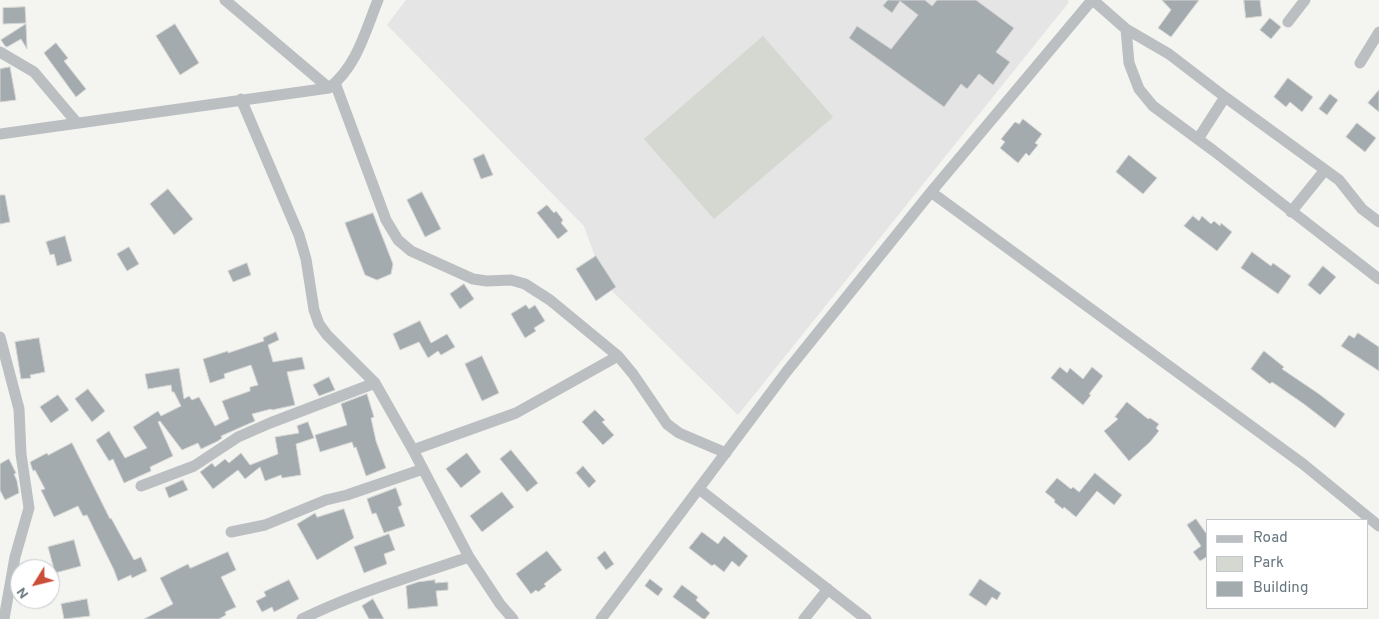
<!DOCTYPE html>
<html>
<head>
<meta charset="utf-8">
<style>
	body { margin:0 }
	#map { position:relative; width:1379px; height:619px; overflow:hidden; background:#f4f4f1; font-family:Overpass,sans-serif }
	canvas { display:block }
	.legend { position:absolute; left:1206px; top:519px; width:162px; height:90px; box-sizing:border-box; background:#fff; border:1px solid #c2c8cb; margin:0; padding:6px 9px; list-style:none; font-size:15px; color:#67767e }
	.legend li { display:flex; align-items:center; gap:10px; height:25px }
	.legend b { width:25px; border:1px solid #c2c8cb }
	.north { position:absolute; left:10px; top:559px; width:50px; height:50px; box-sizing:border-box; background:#fff; border:1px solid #c2c8cb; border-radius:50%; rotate:234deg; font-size:14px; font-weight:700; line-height:20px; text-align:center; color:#67767e }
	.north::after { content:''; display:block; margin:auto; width:18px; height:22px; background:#cc4d38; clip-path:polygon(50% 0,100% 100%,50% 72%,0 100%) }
</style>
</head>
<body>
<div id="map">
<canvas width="1379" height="619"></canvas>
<ul class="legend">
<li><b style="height:6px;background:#bbbfc2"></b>Road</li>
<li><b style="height:14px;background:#d4d8d0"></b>Park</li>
<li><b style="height:14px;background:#a3abaf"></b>Building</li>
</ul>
<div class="north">N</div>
</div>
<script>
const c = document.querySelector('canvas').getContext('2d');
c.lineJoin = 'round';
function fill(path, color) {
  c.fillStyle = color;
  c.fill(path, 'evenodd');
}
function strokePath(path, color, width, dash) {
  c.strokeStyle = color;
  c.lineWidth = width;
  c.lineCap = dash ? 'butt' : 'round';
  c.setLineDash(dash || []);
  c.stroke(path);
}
fill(new Path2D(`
	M406,0H1067L1069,2L738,415L605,284L584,226L387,25Z`), '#e4e5e4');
fill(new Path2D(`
	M763,36L833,117L714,219L644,139Z`), '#d4d8d0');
const building = new Path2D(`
	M888,0H925L932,6L937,0H976L1014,28L996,52L1010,62L993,85L979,74L967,89L961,84L944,107L849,38L857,26L891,49L918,15L900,1L892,13L883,6Z
	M1162,0H1199L1171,37L1158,28L1171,10Z
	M1244,0H1260L1262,16L1246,18Z
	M25,7L26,23L3,24V8Z
	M1270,18L1281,27L1271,39L1260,30Z
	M26,24L27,49L21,39L7,47L5,46L1,40Z
	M175,24L199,63L180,75L156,36Z
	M56,43L68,58L64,61L86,89L76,97L44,53Z
	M10,67L16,100L0,102V69Z
	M1288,78L1313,97L1302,112L1290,102L1286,107L1274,97Z
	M1379,90V112L1368,103Z
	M1330,94L1338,100L1327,115L1319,109Z
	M1023,119L1042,134L1035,143L1038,145L1029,156L1026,153L1018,163L1000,148L1005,142L1001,139L1015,122L1019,124Z
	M1357,123L1376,138L1365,152L1346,137Z
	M484,154L493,175L481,179L473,159Z
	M1129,155L1157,178L1143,194L1116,172Z
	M168,189L193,219L174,235L150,204Z
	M422,192L441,229L425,237L407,200Z
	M0,195H5L10,222L0,224Z
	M547,205L554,213L556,211L563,220L561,223L568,231L558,239L537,213Z
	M373,213L393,264L391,274L377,280L365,275L345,223Z
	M1193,216L1199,221L1202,216L1211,224L1214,221L1220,226L1221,223L1232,232L1217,251L1184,226Z
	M65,236L72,261L57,266L54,254L50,255L46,242Z
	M129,247L139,264L127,271L117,254Z
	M1252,252L1271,266L1273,263L1291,276L1278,294L1241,268Z
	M596,256L616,287L596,301L576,269Z
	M247,263L251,275L233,282L228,271Z
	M1323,266L1336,277L1320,295L1308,285Z
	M464,284L474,299L460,309L450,294Z
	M526,305L529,309L535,305L545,321L534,328L536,331L525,338L511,314Z
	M420,321L431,343L447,334L455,347L441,355L438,351L428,358L419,342L400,350L393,334Z
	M276,332L279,340L268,345L273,362L302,357L305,369L287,372L295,405L272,410L271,409L252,414L255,421L221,436L222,438L218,441L201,449L198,443L182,450L160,421L158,422L173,456L150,467L151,471L124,483L113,459L109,461L96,440L109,431L125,458L147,448L133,427L158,411L161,416L181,406L174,392H172L171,385L148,389L145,374L179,368L184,399L189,396L192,400L199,397L215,426L229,419L222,401L250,391V387L258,385L251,365L224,374L225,378L210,383L203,359L228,351V353L264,341L263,338Z
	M1358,333L1379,347V371L1341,346L1349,335L1354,338Z
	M39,338L45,372L30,375L31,378L21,379L15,342Z
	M1264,351L1284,367L1282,369L1319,394L1345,414L1335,428L1304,404L1272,382L1270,384L1251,369Z
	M482,356L499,393L482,401L465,364Z
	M1060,367L1067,373L1070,368L1083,379L1092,367L1103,376L1089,394L1091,395L1083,405L1051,378Z
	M329,377L335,390L319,396L313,385Z
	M88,389L105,411L92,422L75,399Z
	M367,394L374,417L371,418L376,441L386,468L366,476L356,447L354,448L352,442L320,452L315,435L347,425L341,404Z
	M58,395L69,410L51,423L40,407Z
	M1127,402L1148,419L1150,418L1159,424L1156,428L1159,431L1150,442L1129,461L1104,431L1118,419L1115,417Z
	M595,410L605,420L602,422L614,435L603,445L582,422Z
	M308,422L314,438L296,444L301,475L282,478L281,475L265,481L260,467L245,479L238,470L213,489L200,472L212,463L215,467L225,459L229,463L241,453L250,465L278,454L275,437L299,433L297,426Z
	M72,443L110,519L111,518L134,560L141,557L147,571L132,578L131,575L118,581L114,570L87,515L83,516L78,506L54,517L41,490L45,489L35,470L33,471L30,462L47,453L48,455Z
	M511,450L538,483L527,492L500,459Z
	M467,453L481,472L461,488L446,469Z
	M9,459L16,473L14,474L17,481L19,493L5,500L0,490V464Z
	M583,466L596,481L589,488L576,473Z
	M1095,473L1122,495L1114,505L1097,491L1076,517L1064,507L1063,509L1054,502L1055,500L1045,492L1057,478L1071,489L1073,487L1079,492Z
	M183,480L188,490L169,498L165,488Z
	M396,488L402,505L398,507L405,526L384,533L376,513L372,514L367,499Z
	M502,492L514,507L482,532L470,516Z
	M344,509L354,538L317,560L297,524L315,513L317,517Z
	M1196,519L1208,536V556L1200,561L1193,552L1201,546L1187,525Z
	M702,532L718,544L724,536L748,556L739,567L732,561L724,572L714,564L712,566L689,548Z
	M389,534L395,550L384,554L387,564L364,573L354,547Z
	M74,540L81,566L55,573L48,547Z
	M547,551L562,570L544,584L546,586L538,592L536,590L531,594L516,574Z
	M605,551L614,564L606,570L597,558Z
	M228,552L236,570L221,577L236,607L225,612L226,615L219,619H144L173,604L160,578L188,564L190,568Z
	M650,579L663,589L658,596L645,586Z
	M980,579L1001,593L997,600L992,597L986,606L969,595Z
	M289,580L299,599L274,612L272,607L262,612L256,601L266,596L264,592Z
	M435,580V583L448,582V590L436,591L438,606L408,609L406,586L418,582Z
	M682,585L698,597L696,600L710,613L705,619H703L673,597Z
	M87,599L90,616L64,619L61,604Z
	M373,599L384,619H369L362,606Z`);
fill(building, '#a3abaf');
strokePath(building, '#d5d5d3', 1);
strokePath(new Path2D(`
	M225,0L329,88
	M1093,0L1126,29L1129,63L1139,89L1153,106L1214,151L1379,279
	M1288,22L1305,0
	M1126,29L1169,54L1225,97L1339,180L1362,209L1379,222
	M0,52L34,72L77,123
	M1360,63L1379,32
	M335,83L386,220L398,240L411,251L473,279L487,281L511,280L525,284L550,300L618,356L633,374L667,424L679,433L726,453
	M241,99L299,235L306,259L314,310L319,324L327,335L375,383L413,450L469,557L500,604L513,619
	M0,134L329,88C357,66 365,32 378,0
	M1198,139L1225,97
	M931,192L1303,464L1379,526
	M1291,212L1325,170
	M0,337L19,409L21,454L29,508L15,557L4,619
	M413,450L516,413L618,356
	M141,486L194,466L238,437L270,423L375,383
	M699,489L866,619
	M231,532L265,525L326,500L347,495L423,469
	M302,619C355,593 413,576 469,557
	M601,619L787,371L931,192L1092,0
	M804,619L828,589`), '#bbbfc2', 11);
</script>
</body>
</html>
